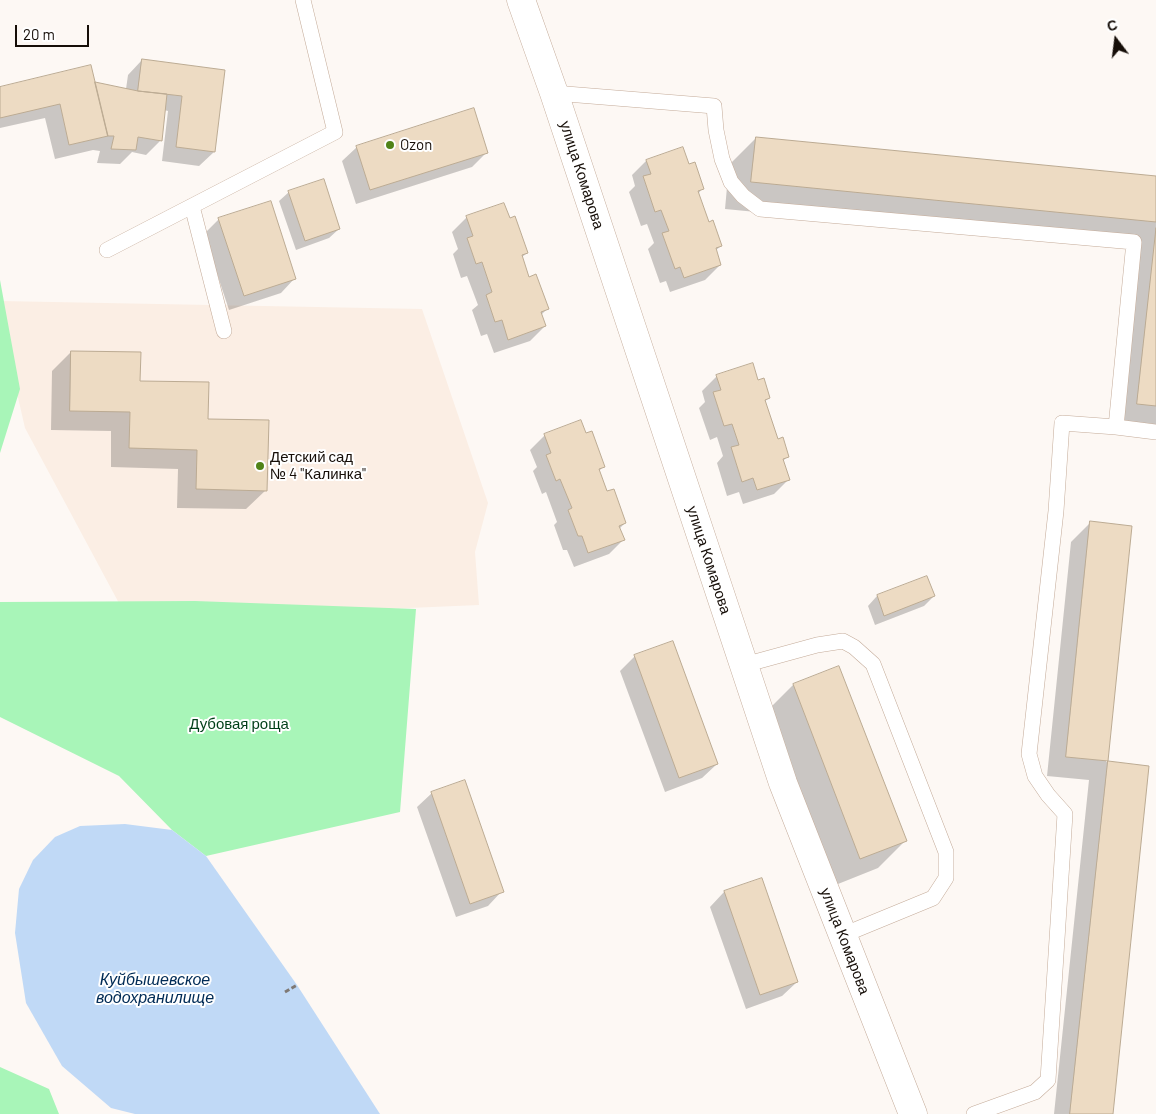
<!DOCTYPE html>
<html>
<head>
<meta charset="utf-8">
<style>
	body { margin:0 }
	#map { position:relative; width:1156px; height:1114px; overflow:hidden; background:#fdf8f4; font-family:Barlow,sans-serif }
	canvas { display:block }
	.north { position:absolute; left:1091px; top:15px; width:50px; height:50px; -webkit-text-stroke:4px #fff; paint-order:stroke; rotate:345deg; font-size:14px; font-weight:700; line-height:20px; text-align:center; color:#160e08 }
	.north::after { content:''; display:block; margin:auto; width:18px; height:22px; background:#160e08; clip-path:polygon(50% 0,100% 100%,50% 72%,0 100%) }
	.scale { position:absolute; left:15px; top:25px; width:74px; height:22px; box-sizing:border-box; border:2px solid #160e08; border-top:0; padding-left:6px; font-size:15px; line-height:18px; white-space:nowrap; color:#160e08; -webkit-text-stroke:4px #fff; paint-order:stroke }
</style>
</head>
<body>
<div id="map">
<canvas width="1156" height="1114"></canvas>
<div class="north">С</div>
<div class="scale">20 m</div>
</div>
<script>
const c = document.querySelector('canvas').getContext('2d');
c.lineJoin = 'round';
function fill(path, color) {
  c.fillStyle = color;
  c.fill(path, 'evenodd');
}
function strokePath(path, color, width, dash) {
  c.strokeStyle = color;
  c.lineWidth = width;
  c.lineCap = dash ? 'butt' : 'round';
  c.setLineDash(dash || []);
  c.stroke(path);
}
function label(font, color, halo, rows, align = 'center') {
  c.font = font + ' Barlow,sans-serif';
  c.lineWidth = 4;
  c.setLineDash([]);
  c.textBaseline = 'middle';
  c.strokeStyle = halo;
  c.fillStyle = color;
  for (const [text, x, y, turn = 0] of rows) {
    c.save();
    c.translate(x, y);
    c.rotate((+turn || 0) * Math.PI / 180);
    c.textAlign = isNaN(turn) ? turn : align;
    if (halo) c.strokeText(text, 0, 0);
    c.fillText(text, 0, 0);
    c.restore();
  }
}
fill(new Path2D(`
	M0,301L422,309L488,503L475,552L479,605L128,620L25,428L0,319Z`), '#fbeee4');
fill(new Path2D(`
	M0,280L20,389L0,453Z
	M195,601L416,609L400,812L206,856L172,830L119,776L0,717V602Z
	M0,1067L49,1089L59,1114H0Z`), '#a8f5b8');
fill(new Path2D(`
	M125,824L172,830L206,856L297,985L380,1114H135L111,1108L62,1066L26,1003L15,933L19,889L33,860L55,837L80,826Z`), '#c0d9f6');
fill(new Path2D(`
	M142,60L224,71L214,152L199,166L162,161L168,111L164,110L160,141L146,155L132,152L120,164L97,163L100,151L93,150L55,159L45,118L0,128V88L94,83L126,89L128,75Z
	M756,138L1156,177V431H1111L1130,248L725,209L729,165Z
	M357,147L487,152L472,167L356,204L342,161Z
	M682,149L688,166L702,189L698,194L708,223L721,246L715,251L720,265L705,280L670,292L666,281L660,283L648,249L654,243L647,224L641,226L629,192L635,186L632,175L646,161Z
	M289,192L339,229L329,238L296,250L279,201Z
	M467,217L509,220L527,253L521,258L528,278L547,309L541,315L545,326L530,341L494,353L487,334L481,336L472,310L478,305L467,276L461,278L453,254L458,249L452,232Z
	M219,219L295,278L281,293L229,310L204,234Z
	M71,352L139,382L207,420L266,490L246,509L177,508L178,469L111,467V431L51,430L52,371Z
	M717,376L757,381L769,398L764,402L777,440L788,456L783,461L789,479L774,494L743,504L739,492L727,496L717,463L723,456L717,437L710,440L699,408L705,402L702,391Z
	M585,434L604,466L598,472L606,493L625,523L619,529L623,540L609,554L574,567L567,550H563L554,525L557,522L546,492L542,494L533,471L537,467L530,450L545,435Z
	M1090,523L1130,527L1106,762L1148,767L1112,1114H1054L1089,780L1047,776L1071,542Z
	M927,577L934,596L924,606L875,625L868,606L877,596Z
	M635,656L717,764L702,778L665,792L620,671Z
	M839,668L905,841L878,868L833,886L766,712L793,685Z
	M432,793L502,891L488,906L456,917L417,807Z
	M724,892L797,982L782,996L746,1009L710,907Z`), '#0003');
const building = new Path2D(`
	M142,59L225,70L215,152L176,147L182,96L138,91Z
	M91,65L108,136L69,145L60,104L0,118V87Z
	M95,82L138,91L167,94L162,141L138,137L136,150L111,149L114,136H108Z
	M474,108L488,153L370,190L356,146Z
	M756,137L1156,176V222L751,182Z
	M683,147L689,164L695,162L704,189L698,191L709,222L713,220L722,246L716,248L721,265L684,278L680,267L675,269L662,233L669,231L661,210L655,212L643,176L651,174L646,160Z
	M324,179L340,229L305,241L288,191Z
	M271,201L296,279L244,296L218,218Z
	M504,203L510,218L515,216L528,253L522,255L529,277L536,274L549,309L541,312L546,326L508,340L502,320L495,322L486,295L492,292L482,262L476,264L467,238L473,236L466,216Z
	M1156,228V406L1137,404Z
	M71,351L141,352L140,381L209,382L208,419L269,420L267,491L196,489L197,450L129,448L130,412L70,411Z
	M753,363L758,380L764,378L770,398L765,400L778,439L783,437L789,457L783,459L790,480L757,490L753,478L742,482L731,447L739,445L732,424L724,426L713,392L721,390L716,375Z
	M581,420L586,433L592,431L605,467L599,469L607,491L614,489L626,523L619,526L625,540L588,553L582,536H578L568,510L572,508L560,479L556,481L546,455L551,453L544,434Z
	M1090,521L1132,526L1108,761L1066,757Z
	M927,576L935,596L884,616L877,595Z
	M673,641L718,764L679,778L634,655Z
	M839,666L907,841L860,859L793,684Z
	M1108,761L1149,766L1113,1114H1070Z
	M465,780L504,892L470,904L431,792Z
	M762,878L798,982L760,995L724,891Z`);
fill(building, '#eddbc3');
strokePath(building, '#bcab93', 1);
const lane = new Path2D(`
	M554,93L714,106L716,130L722,159L731,182L743,196L760,209L1134,242L1116,427L1156,432
	M192,206L224,331
	M107,250L335,132L303,0
	M744,665L817,645L843,641L854,647L873,664L946,852V878L933,898L843,935
	M974,1114L1035,1092L1048,1080L1065,814L1048,795L1035,776L1029,754L1056,511L1062,423L1116,427`);
const street = new Path2D(`
	M521,0L554,93L783,783L913,1114`);
strokePath(lane, '#c4ab99', 16);
strokePath(street, '#c4ab99', 29);
strokePath(new Path2D(`
	M285,992L297,985`), '#7f7974', 3, [5, 2.5]);
strokePath(lane, '#fff', 15);
strokePath(street, '#fff', 28);
for (const [x, y, r, color] of [
	[390,145,5,"#508318"],
	[260,466,5,"#508318"]
]) {
  const dot = new Path2D();
  dot.arc(x, y, r, 0, 2 * Math.PI);
  c.fillStyle = color;
  c.fill(dot);
  strokePath(dot, '#fff', 2);
}
label('15px', '#160e08', '#fff', [
	["Ozon",400,145],
	["Детский сад",270,457],
	["№ 4 \"Калинка\"",270,474]
], 'left');
label('15px', '#160e08', '#fff', [
	["улица Комарова",582,175,72],
	["улица Комарова",709,560,72],
	["улица Комарова",845,941,69]
]);
label('15px', '#003f18', '#fff', [
	["Дубовая роща",239,724]
]);
label('italic 16px', '#002b56', '#fff', [
	["Куйбышевское",155,980],
	["водохранилище",155,998]
]);
</script>
</body>
</html>
